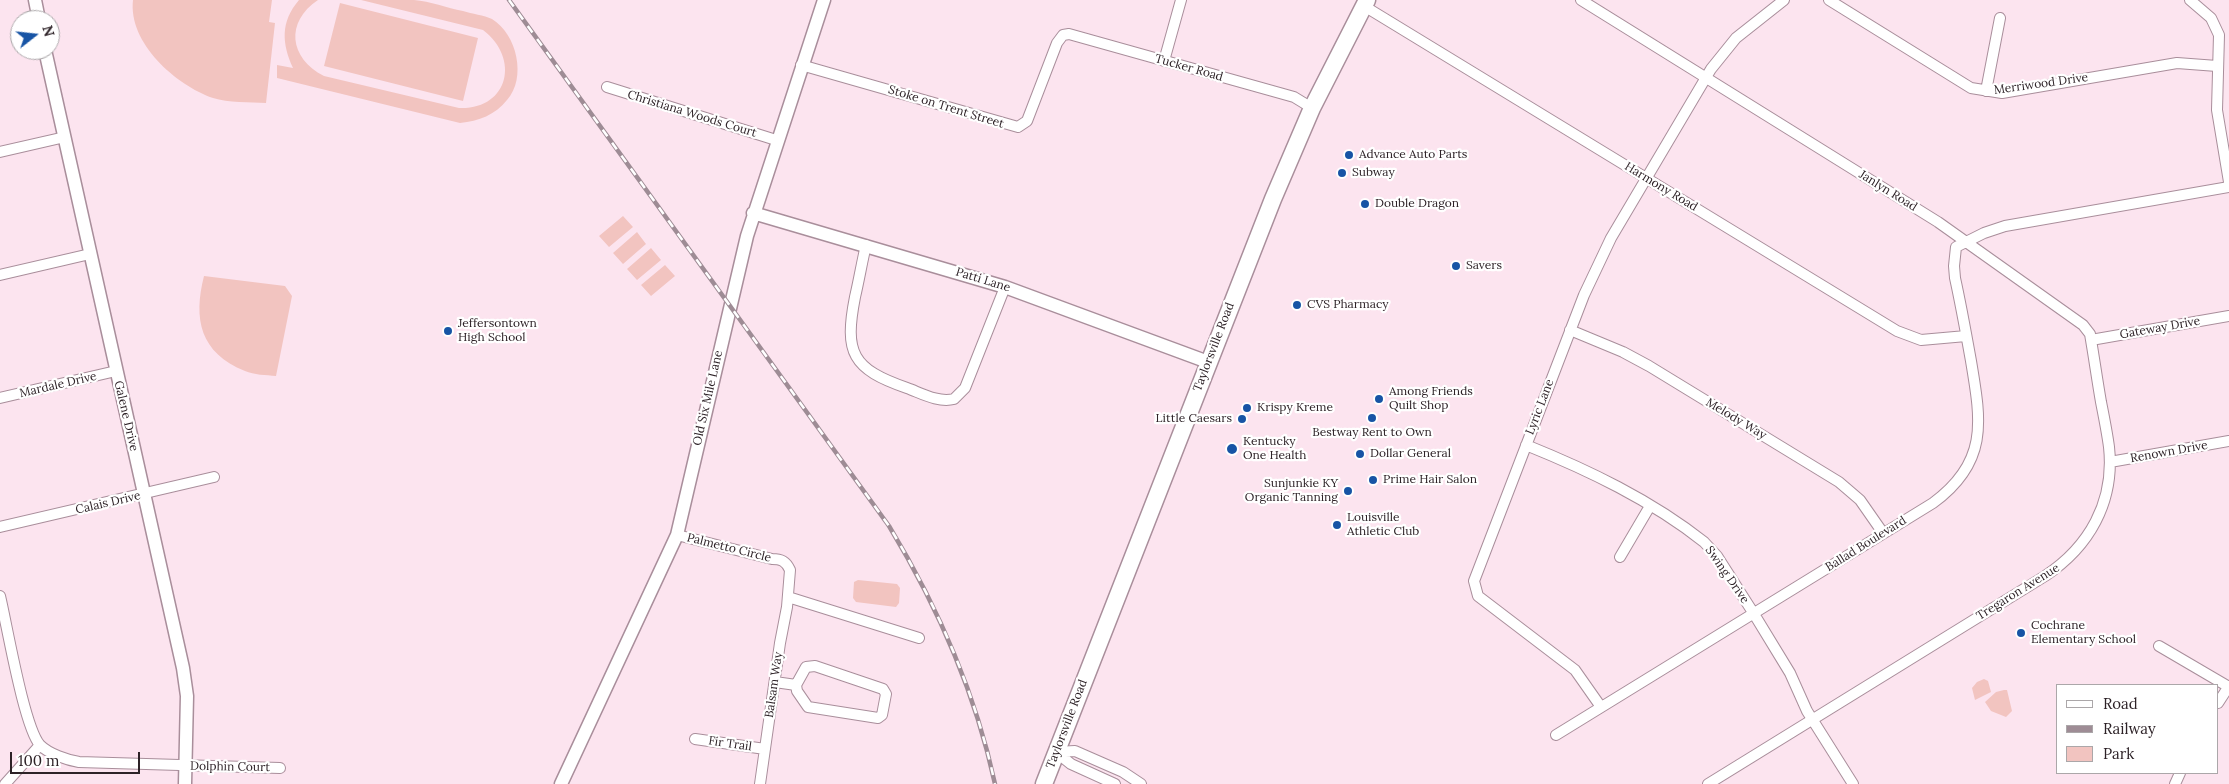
<!DOCTYPE html>
<html>
<head>
<meta charset="utf-8">
<style>
	body { margin:0 }
	#map { position:relative; width:2229px; height:784px; overflow:hidden; background:#fce4ef; font-family:Lora,serif }
	canvas { display:block }
	.legend { position:absolute; left:2056px; top:684px; width:162px; height:90px; box-sizing:border-box; background:#fff; border:1px solid #aba7a9; margin:0; padding:6px 9px; list-style:none; font-size:15px; color:#2d2227 }
	.legend li { display:flex; align-items:center; gap:10px; height:25px }
	.legend b { width:25px; border:1px solid #aba7a9 }
	.north { position:absolute; left:10px; top:10px; width:50px; height:50px; box-sizing:border-box; background:#fff; border:1px solid #aba7a9; border-radius:50%; rotate:74deg; font-size:14px; font-weight:700; line-height:20px; text-align:center; color:#2d2227 }
	.north::after { content:''; display:block; margin:auto; width:18px; height:22px; background:#1754a5; clip-path:polygon(50% 0,100% 100%,50% 72%,0 100%) }
	.scale { position:absolute; left:10px; top:752px; width:130px; height:22px; box-sizing:border-box; border:2px solid #2d2227; border-top:0; padding-left:6px; font-size:15px; line-height:18px; white-space:nowrap; color:#2d2227; -webkit-text-stroke:4px #fff; paint-order:stroke }
</style>
</head>
<body>
<div id="map">
<canvas width="2229" height="784"></canvas>
<ul class="legend">
<li><b style="height:6px;background:#fff"></b>Road</li>
<li><b style="height:6px;background:#9e8c95"></b>Railway</li>
<li><b style="height:14px;background:#f2c4c0"></b>Park</li>
</ul>
<div class="north">N</div>
<div class="scale">100 m</div>
</div>
<script>
const c = document.querySelector('canvas').getContext('2d');
c.lineJoin = 'round';
function fill(path, color) {
  c.fillStyle = color;
  c.fill(path, 'evenodd');
}
function strokePath(path, color, width, dash) {
  c.strokeStyle = color;
  c.lineWidth = width;
  c.lineCap = dash ? 'butt' : 'round';
  c.setLineDash(dash || []);
  c.stroke(path);
}
function label(font, color, halo, rows, align = 'center') {
  c.font = font + ' Lora,serif';
  c.lineWidth = 4.5;
  c.setLineDash([]);
  c.textBaseline = 'middle';
  c.strokeStyle = halo;
  c.fillStyle = color;
  for (const [text, x, y, turn = 0] of rows) {
    c.save();
    c.translate(x, y);
    c.rotate((+turn || 0) * Math.PI / 180);
    c.textAlign = isNaN(turn) ? turn : align;
    if (halo) c.strokeText(text, 0, 0);
    c.fillText(text, 0, 0);
    c.restore();
  }
}
fill(new Path2D(`
	M133,0H272L269,22L275,23L266,103C250,102 228,103 213,98C176,85 128,43 133,0Z
	M299,0H318C285,22 289,58 324,76L459,108C508,110 521,59 483,30L361,0C378,0 397,0 414,0C430,1 447,8 463,11C472,14 484,15 492,19C517,34 527,78 507,100C495,115 479,121 460,123L277,78V65L293,68C282,44 280,22 299,0Z
	M340,3L478,38L463,101L324,66Z
	M623,216L633,227L609,247L599,236Z
	M637,232L646,244L623,264L613,253Z
	M651,248L661,260L637,280L627,269Z
	M665,265L675,276L651,296L641,285Z
	M204,276L285,286L292,296L276,376C266,375 254,375 245,371C200,353 193,319 204,276Z
	M858,580L897,584L900,588L899,603L896,607L856,602L853,598L854,582Z
	M1984,679L1988,681L1991,692L1975,700L1972,688L1977,682Z
	M2004,690H2007L2012,711L2006,717L1991,711L1985,702L1996,692Z`), '#f2c4c0');
const minor = new Path2D(`
	M1581,0L1938,222L2083,325L2090,334C2094,357 2097,379 2101,402C2104,417 2107,432 2109,447C2115,502 2089,547 2045,576L1708,784
	M1829,0L1971,88L2002,93L2177,63L2217,66
	M2190,0L2211,18L2219,35L2217,110L2229,182
	M1364,6L1897,331L1921,340L1966,336
	M1164,61L1181,0
	M801,65L1018,127L1027,121L1057,43L1063,35L1069,34L1294,97L1312,108
	M607,87L776,140
	M1986,91L2000,18
	M0,152L65,137
	M866,245C862,262 859,280 855,297C844,353 852,369 907,388C921,393 938,403 954,399L965,388L1005,287
	M0,275L90,254
	M1570,330L1623,352L1649,366L1839,482L1860,500L1883,533
	M2091,340L2229,316
	M0,398L116,371
	M1526,445C1588,470 1651,500 1704,542L1717,556L1754,614L1790,673L1807,711L1853,784
	M2110,462L2229,441
	M0,527L214,477
	M677,535L772,559C781,559 786,561 790,570L787,607L780,643L760,784
	M1620,557L1650,506
	M0,596C7,625 24,727 40,745C49,754 67,760 79,762L280,768
	M788,597L919,638
	M2159,646L2229,687
	M815,666L883,689L886,694L882,715L878,718L808,707L797,691L796,685L806,667Z
	M775,682L796,685
	M2218,703L2229,686
	M1601,707L1575,670L1478,596L1474,581L1584,295L1611,238L1711,69L1736,38L1784,0
	M1556,735L1933,503C1989,462 1981,421 1971,361C1966,333 1961,305 1955,278L1954,266L1956,247L1984,233L2005,226L2229,187
	M695,739L765,749
	M1056,752L1075,751L1123,772L1141,784
	M1056,752L1071,764L1115,784
	M5,784L40,745
	M2175,784L2180,773`);
const tertiary = new Path2D(`
	M35,0L39,20
	M45,50L183,668L187,696L185,784
	M753,213L1005,287L1208,362
	M561,784L677,535L747,236L824,0`);
const primary = new Path2D(`
	M1044,784L1273,199L1312,108L1367,0`);
strokePath(minor, '#a98e9b', 12);
strokePath(tertiary, '#a98e9b', 15);
strokePath(primary, '#a98e9b', 19);
strokePath(minor, '#fff', 10);
strokePath(tertiary, '#fff', 12);
strokePath(primary, '#fff', 16);
const rail = new Path2D(`
	M509,0L889,526C938,607 975,691 995,784`);
strokePath(rail, '#9e8c95', 4.5);
strokePath(rail, '#fff', 2.5, [8]);
for (const [x, y, r, color] of [
	[1349,155,5,"#1754a5"],
	[1342,173,5,"#1754a5"],
	[1365,204,5,"#1754a5"],
	[1456,266,5,"#1754a5"],
	[1297,305,5,"#1754a5"],
	[448,331,5,"#1754a5"],
	[1379,399,5,"#1754a5"],
	[1247,408,5,"#1754a5"],
	[1372,418,5,"#1754a5"],
	[1242,419,5,"#1754a5"],
	[1232,449,6,"#1754a5"],
	[1360,454,5,"#1754a5"],
	[1373,480,5,"#1754a5"],
	[1348,491,5,"#1754a5"],
	[1337,525,5,"#1754a5"],
	[2021,633,5,"#1754a5"]
]) {
  const dot = new Path2D();
  dot.arc(x, y, r, 0, 2 * Math.PI);
  c.fillStyle = color;
  c.fill(dot);
  strokePath(dot, '#fff', 2);
}
label('12px', '#2d2227', '#fff', [
	["Tucker Road",1189,68,16],
	["Merriwood Drive",2041,84,-8],
	["Stoke on Trent Street",946,107,17],
	["Christiana Woods Court",692,114,17],
	["Harmony Road",1661,187,31],
	["Janlyn Road",1888,191,32],
	["Patti Lane",983,280,17],
	["Gateway Drive",2160,328,-10],
	["Taylorsville Road",1214,347,-69],
	["Mardale Drive",58,385,-13],
	["Old Six Mile Lane",708,398,-77],
	["Lyric Lane",1540,407,-69],
	["Galene Drive",126,416,77],
	["Melody Way",1736,419,31],
	["Renown Drive",2169,452,-10],
	["Calais Drive",108,503,-13],
	["Ballad Boulevard",1866,544,-32],
	["Palmetto Circle",729,548,14],
	["Swing Drive",1727,575,55],
	["Tregaron Avenue",2018,592,-32],
	["Balsam Way",774,685,-82],
	["Taylorsville Road",1067,724,-69],
	["Fir Trail",730,744,8],
	["Dolphin Court",230,767,1]
]);
label('12px', '#2d2227', '#fff', [
	["Advance Auto Parts",1359,155],
	["Subway",1352,173],
	["Double Dragon",1375,204],
	["Savers",1466,266],
	["CVS Pharmacy",1307,305],
	["Jeffersontown",458,324],
	["High School",458,338],
	["Among Friends",1389,392],
	["Quilt Shop",1389,406],
	["Krispy Kreme",1257,408],
	["Little Caesars",1232,419,"right"],
	["Bestway Rent to Own",1372,433,"center"],
	["Kentucky",1243,442],
	["One Health",1243,456],
	["Dollar General",1370,454],
	["Prime Hair Salon",1383,480],
	["Sunjunkie KY",1338,484,"right"],
	["Organic Tanning",1338,498,"right"],
	["Louisville",1347,518],
	["Athletic Club",1347,532],
	["Cochrane",2031,626],
	["Elementary School",2031,640]
], 'left');
</script>
</body>
</html>
